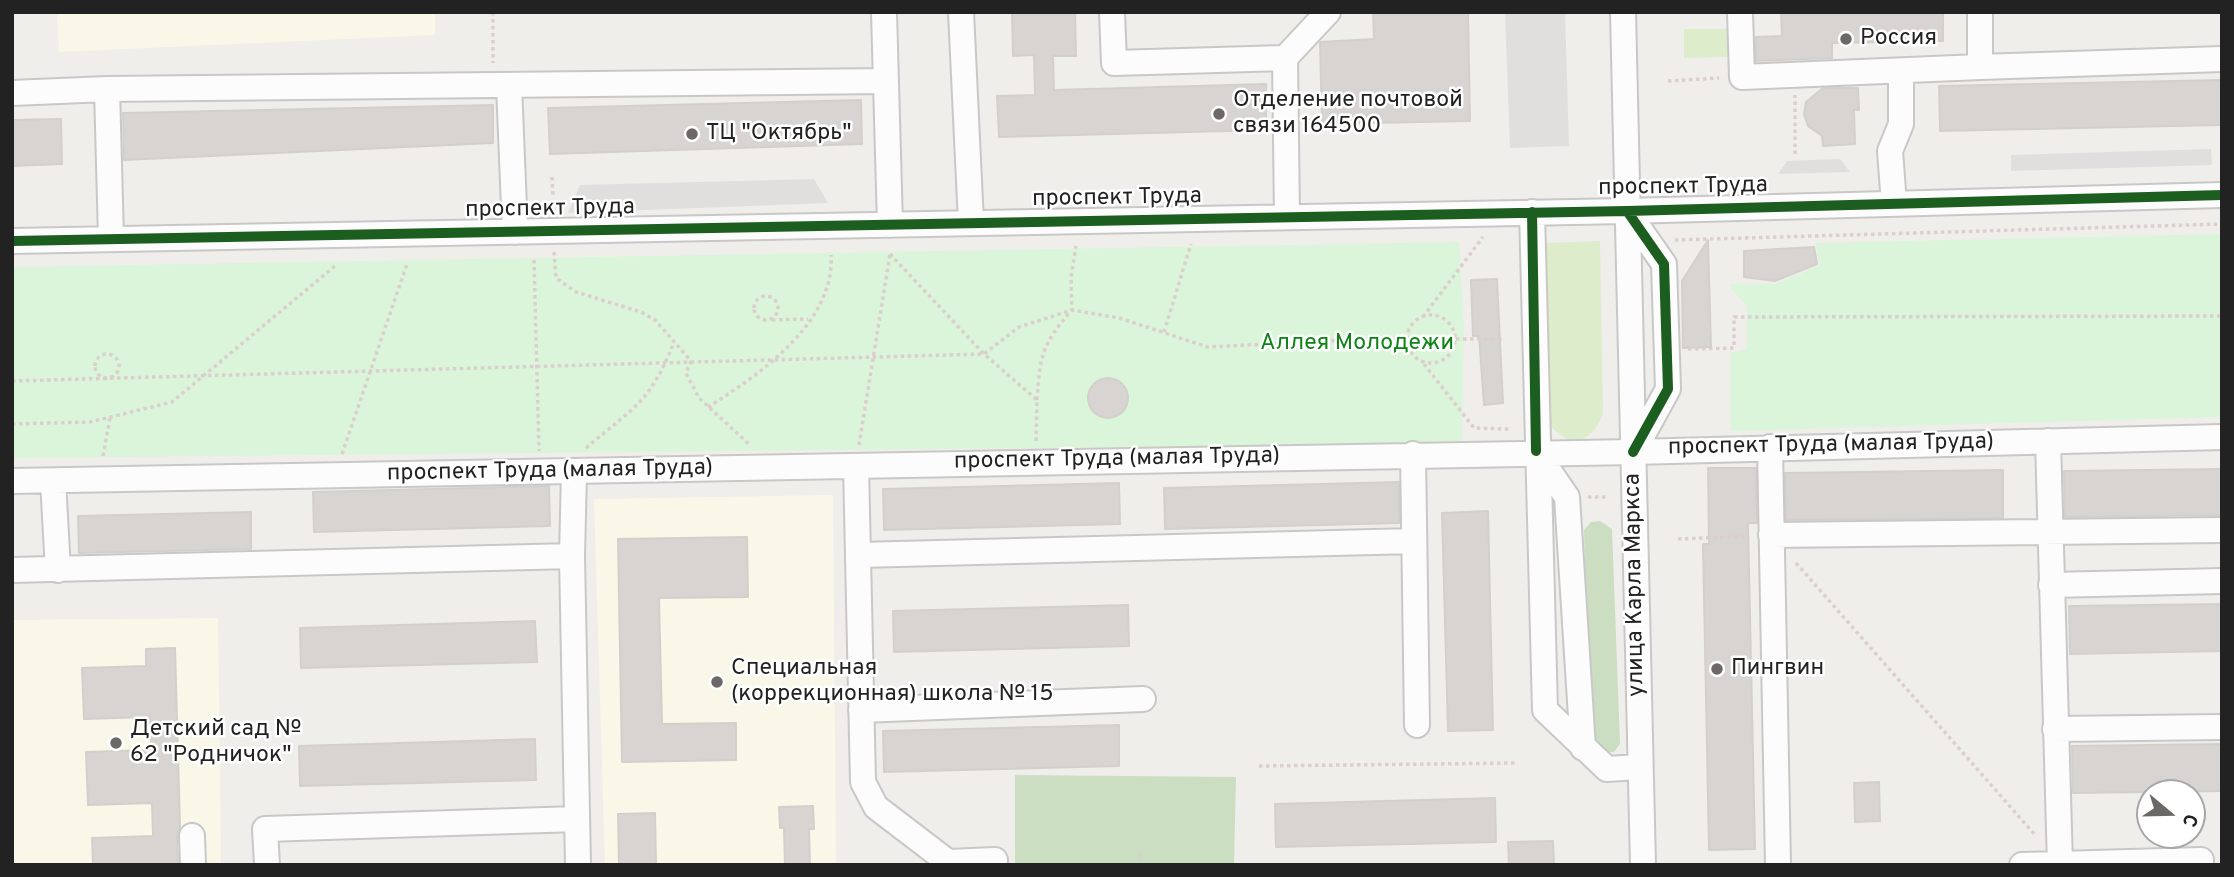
<!DOCTYPE html>
<html>
<head>
<meta charset="utf-8">
<style>
	body { margin:0 }
	#map { position:relative; width:2234px; height:877px; overflow:hidden; background:#f0eeeb; font-family:Overpass,sans-serif }
	canvas { display:block }
	.frame { position:absolute; inset:0; border:14px solid #222; pointer-events:none }
	.north { position:absolute; left:2136px; top:779px; width:70px; height:70px; box-sizing:border-box; background:#fff; border:2px solid #a7a7a7; border-radius:50%; rotate:109deg; font-size:19px; font-weight:700; line-height:28px; text-align:center; color:#222 }
	.north::after { content:''; display:block; margin:auto; width:24px; height:32px; background:#6a6968; clip-path:polygon(50% 0,100% 100%,50% 72%,0 100%) }
</style>
</head>
<body>
<div id="map">
<canvas width="2234" height="877"></canvas>
<div class="frame"></div>
<div class="north">С</div>
</div>
<script>
const c = document.querySelector('canvas').getContext('2d');
c.lineJoin = 'round';
function fill(path, color) {
  c.fillStyle = color;
  c.fill(path, 'evenodd');
}
function strokePath(path, color, width, dash) {
  c.strokeStyle = color;
  c.lineWidth = width;
  c.lineCap = dash ? 'butt' : 'round';
  c.setLineDash(dash || []);
  c.stroke(path);
}
function label(font, color, halo, rows, align = 'center') {
  c.font = font + ' Overpass,sans-serif';
  c.lineWidth = 5;
  c.setLineDash([]);
  c.textBaseline = 'middle';
  c.strokeStyle = halo;
  c.fillStyle = color;
  for (const [text, x, y, turn = 0] of rows) {
    c.save();
    c.translate(x, y);
    c.rotate((+turn || 0) * Math.PI / 180);
    c.textAlign = isNaN(turn) ? turn : align;
    if (halo) c.strokeText(text, 0, 0);
    c.fillText(text, 0, 0);
    c.restore();
  }
}
fill(new Path2D(`
	M57,12H435V35L59,52Z
	M833,495L836,865H605L594,499Z
	M218,618L221,865H12V620Z`), '#f8f7e8');
fill(new Path2D(`
	M1684,29H1729V57L1684,58Z
	M1600,241L1603,414C1591,446 1565,450 1547,420L1542,243Z`), '#ddeccb');
fill(new Path2D(`
	M1600,521L1612,529L1620,744L1614,752L1601,753L1589,743L1584,530L1591,522Z
	M1015,775L1236,777L1234,865H1015Z`), '#cbdec1');
fill(new Path2D(`
	M2222,234V417L1731,431L1730,353L1747,349V306L1731,289V284H1776L1820,265L1815,243Z
	M1459,242L1464,328L1462,444L12,458V267Z`), '#daf5da');
fill(new Path2D(`
	M1505,12H1565L1569,146L1510,148Z
	M2211,149L2212,165L2011,171V155Z
	M1840,159L1850,172L1778,174L1787,161Z
	M814,179L828,203L568,213L580,185Z`), '#e0dfde');
const building = new Path2D(`
	M1012,12H1075L1076,56H1053L1054,90L1266,84V130L999,137L997,96L1035,95L1034,55L1013,56Z
	M1373,12H1468L1470,121L1322,124L1320,42L1374,39Z
	M1781,12H1943V41L1832,43V58L1756,61V37L1782,36Z
	M2222,80V125L1940,131L1939,86Z
	M1823,88H1858L1859,110H1854L1855,144L1823,146L1822,136L1808,126L1804,114L1806,102Z
	M861,100L862,144L550,154L548,108Z
	M493,105V143L124,160L123,113Z
	M61,119L62,164L12,166V120Z
	M1708,240L1711,347L1683,348L1682,281Z
	M1814,247L1817,264L1775,281L1744,277V251Z
	M1497,279L1503,403L1484,405L1479,336H1473L1471,280Z
	M1088 398a20 20 0 1 1 40 0a20 20 0 1 1-40 0Z
	M1708,468H1756L1757,523H1748L1755,849L1709,850L1703,544H1709Z
	M2222,469V515L2065,517L2064,471Z
	M2003,470V518L1786,520L1785,473Z
	M1399,482V523L1165,529L1164,488Z
	M1119,483L1120,524L884,530L883,489Z
	M549,486L550,526L314,532L313,492Z
	M1488,511L1493,730L1448,731L1442,513Z
	M251,512V549L79,553L78,516Z
	M747,537L748,597L659,598L662,724L736,723V760L622,762L618,539Z
	M2222,604V651L2070,654L2069,606Z
	M1128,605L1129,646L894,652L893,611Z
	M535,621L537,662L301,668L300,628Z
	M175,648L180,827L177,837L178,865H93L92,838L153,836L152,803L88,805L86,752L151,750L150,717L84,719L82,668L146,666V649Z
	M1119,725V766L884,772L883,731Z
	M535,739L536,780L300,786L299,746Z
	M2222,744V791L2073,793L2072,746Z
	M1879,782L1880,821L1855,822L1854,783Z
	M1495,798L1496,842L1276,847L1275,804Z
	M813,806L814,829H809L810,865H785L784,828H780L779,807Z
	M655,813L656,865H619L618,814Z
	M1553,841L1554,865H1509L1508,842Z`);
fill(building, '#d7d4d2');
strokePath(building, '#d3d0cc', 2);
const minor = new Path2D(`
	M884,12L890,225
	M961,12L971,223
	M1112,12L1114,63L1285,58
	M1623,12L1643,865
	M1740,12L1742,77L1980,67V12
	M1980,67L2222,59
	M509,85L515,232
	M107,89L111,239
	M12,93L107,89L886,81
	M1894,204L1890,151L1901,124V72
	M1627,211L1664,264L1668,389L1635,449
	M1532,212L1545,710L1607,769L1640,767
	M1287,217L1285,58L1328,12
	M12,241L1627,211L2222,195
	M2048,441L2060,865
	M1770,447L1778,865
	M1536,452L1567,497L1583,748
	M1413,454L1417,725
	M856,466L863,782L876,807L948,862L995,860V865
	M574,472L572,556L578,865
	M12,481L1633,452L2222,437
	M53,481L58,570
	M1771,535L2222,530
	M859,555L1413,541
	M12,570L572,556
	M2051,585L2222,581
	M861,710L1143,699
	M2055,729L2222,727
	M192,836L193,865
	M267,865L265,829L577,819
	M2022,865L2201,860V865`);
strokePath(minor, '#c9c8c7', 28);
strokePath(new Path2D(`
	M493,12V63
	M1668,81L1719,78
	M1795,154V95
	M552,177L553,196
	M1675,240L2222,224
	M554,252L556,278L576,292L641,312L655,320L691,361L686,373L699,398L751,446
	M890,254L984,354L1037,400L1036,442
	M534,260L539,451
	M754 308a12 12 0 1 1 24 0a12 12 0 1 1-24 0Z
	M1407 339a24 24 0 1 1 48 0a24 24 0 1 1-48 0Z
	M1423,317L1483,237
	M772,320L808,319
	M1164,332L1191,244
	M1456,339H1505
	M1688,349L1734,348V317L2222,316
	M95 366a12 12 0 1 1 24 0a12 12 0 1 1-24 0Z
	M1424,364L1474,428L1509,429
	M12,381L984,354L1019,327L1072,310L1119,318L1208,347L1405,337
	M1037,400C1040,355 1042,344 1072,310L1071,277L1076,246
	M708,407C759,375 835,323 831,255
	M12,424L90,422L172,402L335,266
	M859,445L890,254
	M586,448C634,407 650,403 674,342
	M342,454L407,264
	M103,456L110,417
	M1588,497H1607
	M1678,539L1748,536
	M1796,563L2036,836
	M1259,766L1517,763
	M1140,865V854`), '#dccecd', 3.5, [3.5, 3.5]);
strokePath(minor, '#fdfcfc', 24);
strokePath(new Path2D(`
	M1627,211L1664,264L1668,389L1633,452
	M1532,212L1536,451
	M12,241L1627,211L2222,195`), '#1b5e20', 10);
for (const [x, y, r, color] of [
	[1846,39,7,"#6a6968"],
	[1219,114,7,"#6a6968"],
	[692,134,7,"#6a6968"],
	[1717,669,7,"#6a6968"],
	[717,682,7,"#6a6968"],
	[116,743,7,"#6a6968"]
]) {
  const dot = new Path2D();
  dot.arc(x, y, r, 0, 2 * Math.PI);
  c.fillStyle = color;
  c.fill(dot);
  strokePath(dot, '#fff', 2.5);
}
label('23px', '#222', '#fff', [
	["Россия",1860,39],
	["Отделение почтовой",1233,101],
	["связи 164500",1233,127],
	["ТЦ \"Октябрь\"",706,134],
	["Специальная",731,669],
	["(коррекционная) школа № 15",731,695],
	["Пингвин",1731,669],
	["Детский сад №",130,730],
	["62 \"Родничок\"",130,756]
], 'left');
label('23px', '#222', '#fff', [
	["проспект Труда",1683,188,-1],
	["проспект Труда",1117,199,-1],
	["проспект Труда",550,210,-1],
	["проспект Труда (малая Труда)",1831,446,-1],
	["проспект Труда (малая Труда)",1117,460,-1],
	["проспект Труда (малая Труда)",550,472,-1],
	["улица Карла Маркса",1636,585,-91]
]);
label('23px', '#0c8416', '#fff', [
	["Аллея Молодежи",1357,344]
]);
</script>
</body>
</html>
